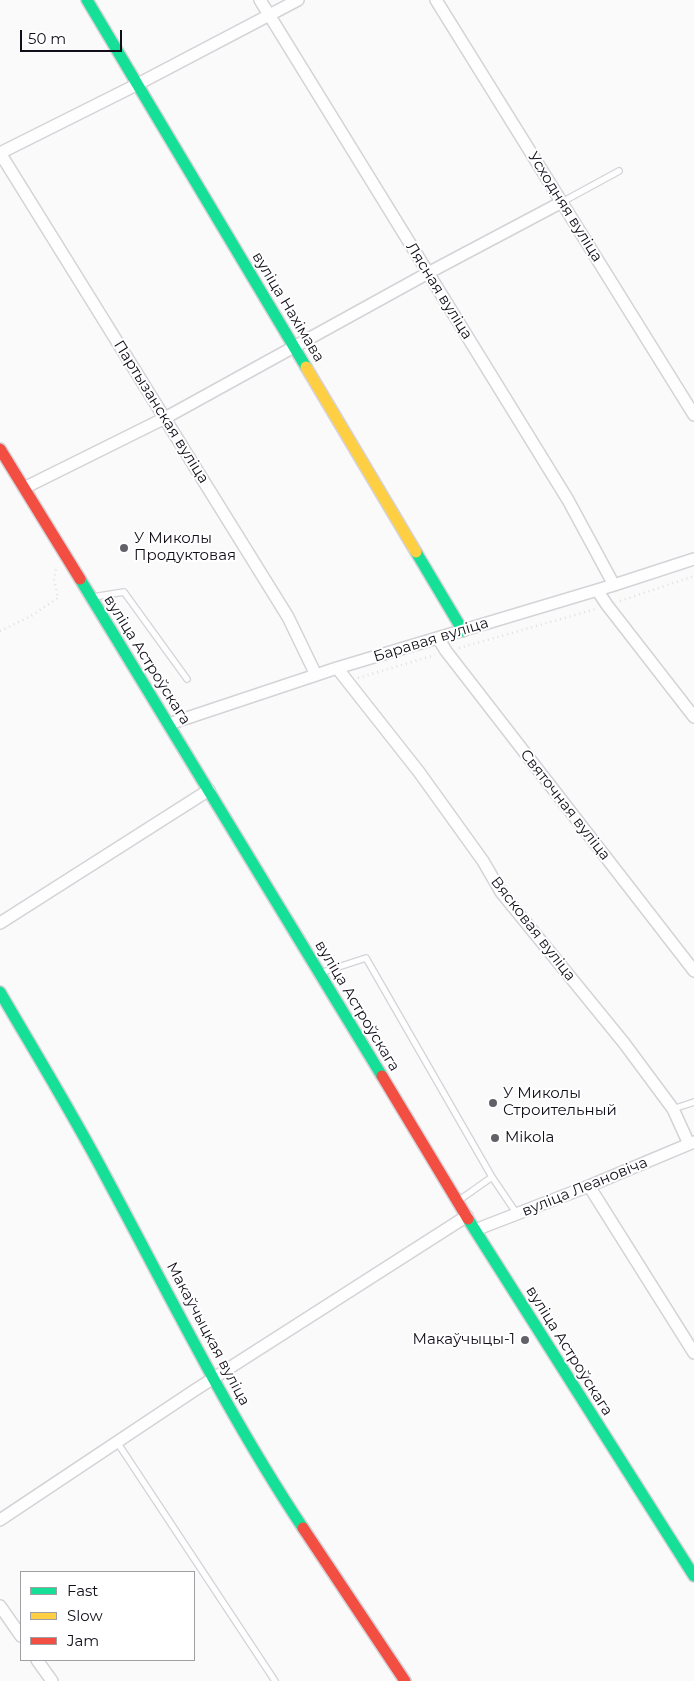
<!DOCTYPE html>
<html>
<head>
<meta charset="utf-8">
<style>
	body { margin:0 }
	#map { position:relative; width:694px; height:1681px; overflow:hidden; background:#fafafa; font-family:Montserrat,sans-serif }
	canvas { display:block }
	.legend { position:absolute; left:20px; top:1571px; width:175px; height:90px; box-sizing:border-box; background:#fff; border:1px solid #a09fa3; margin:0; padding:6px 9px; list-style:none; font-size:15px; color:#120e19 }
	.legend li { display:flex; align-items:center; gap:10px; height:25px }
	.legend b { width:25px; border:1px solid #a09fa3 }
	.scale { position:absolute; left:20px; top:30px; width:102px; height:22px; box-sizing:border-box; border:2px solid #120e19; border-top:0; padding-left:6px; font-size:15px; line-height:18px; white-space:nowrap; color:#120e19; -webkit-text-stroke:4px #fff; paint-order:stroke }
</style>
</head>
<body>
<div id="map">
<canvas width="694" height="1681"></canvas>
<ul class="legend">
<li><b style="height:6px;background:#16e098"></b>Fast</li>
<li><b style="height:6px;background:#ffcf43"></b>Slow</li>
<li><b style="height:6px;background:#f24e42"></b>Jam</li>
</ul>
<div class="scale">50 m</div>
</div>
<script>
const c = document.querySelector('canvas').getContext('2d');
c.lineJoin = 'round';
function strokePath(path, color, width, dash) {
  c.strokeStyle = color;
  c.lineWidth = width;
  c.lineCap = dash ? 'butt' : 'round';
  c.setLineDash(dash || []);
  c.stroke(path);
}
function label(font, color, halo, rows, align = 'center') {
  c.font = font + ' Montserrat,sans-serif';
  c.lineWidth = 4;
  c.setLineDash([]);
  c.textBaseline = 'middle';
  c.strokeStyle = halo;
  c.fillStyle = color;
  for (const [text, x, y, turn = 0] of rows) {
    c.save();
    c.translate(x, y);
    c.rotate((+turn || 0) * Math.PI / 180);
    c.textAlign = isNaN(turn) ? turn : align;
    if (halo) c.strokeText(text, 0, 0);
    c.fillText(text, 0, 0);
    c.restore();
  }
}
const lane = new Path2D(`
	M562,202L619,171
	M93,597L124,592L187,679
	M320,973L366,958L492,1177L458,1201
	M673,1109L694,1102
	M492,1177L517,1214
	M117,1442L275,1681`);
const street = new Path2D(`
	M260,0L568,500L614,585
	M436,0L694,415
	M0,153L288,617L316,675
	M0,153L136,85L298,0
	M24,488L165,418L428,273L562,202
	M597,590L607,605L694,717
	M438,638L446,651L694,971
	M337,668L419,772L483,861L501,892L624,1043L673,1109L689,1144
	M169,724L337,668L614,585L694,559
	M0,923L209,790
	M589,1186L694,1353
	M475,1230L589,1186L694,1142
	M0,1520L195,1390L467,1216
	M0,1606L21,1636
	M37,1660L52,1681`);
const fast = new Path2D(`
	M87,0L306,367
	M416,552L463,631
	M80,579L382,1076
	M0,992C36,1054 74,1116 107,1179C170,1296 229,1417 303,1528
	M468,1219L694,1576`);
const slow = new Path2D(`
	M306,367L416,552`);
const jam = new Path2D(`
	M0,449L80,579
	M382,1076L468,1219
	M303,1528L405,1681`);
strokePath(lane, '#d5d2d8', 8);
strokePath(street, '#d5d2d8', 14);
strokePath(fast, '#d5d2d8', 14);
strokePath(slow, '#d5d2d8', 14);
strokePath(jam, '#d5d2d8', 14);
strokePath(new Path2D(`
	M620,601L694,576
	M0,631L31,616L58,598L54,580L56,568
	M459,648L596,609
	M358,678L435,655`), '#e0e0e1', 2.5, [1, 4]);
strokePath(lane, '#fefefe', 5.5);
strokePath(street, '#fefefe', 11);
strokePath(fast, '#16e098', 11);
strokePath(slow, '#ffcf43', 11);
strokePath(jam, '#f24e42', 11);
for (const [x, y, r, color] of [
	[124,548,5,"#636168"],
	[493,1103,5,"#636168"],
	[495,1138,5,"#636168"],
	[525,1340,5,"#636168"]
]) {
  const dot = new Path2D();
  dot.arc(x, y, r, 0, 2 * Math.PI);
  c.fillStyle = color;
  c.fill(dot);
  strokePath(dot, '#fff', 2);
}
label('15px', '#120e19', '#fff', [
	["Усходняя вуліца",565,207,58],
	["Лясная вуліца",439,291,58],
	["вуліца Нахімава",288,307,59],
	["Партызанская вуліца",161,412,58],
	["Баравая вуліца",431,640,-17],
	["вуліца Астроўскага",147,660,58],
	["Святочная вуліца",565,805,52],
	["Вясковая вуліца",533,929,52],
	["вуліца Астроўскага",357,1006,59],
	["вуліца Леановіча",585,1187,-22],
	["Макаўчыцкая вуліца",208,1334,62],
	["вуліца Астроўскага",569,1351,58]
]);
label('15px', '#120e19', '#fff', [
	["У Миколы",134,539],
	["Продуктовая",134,556],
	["У Миколы",503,1094],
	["Строительный",503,1111],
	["Mikola",505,1138],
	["Макаўчыцы-1",515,1340,"right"]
], 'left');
</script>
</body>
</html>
